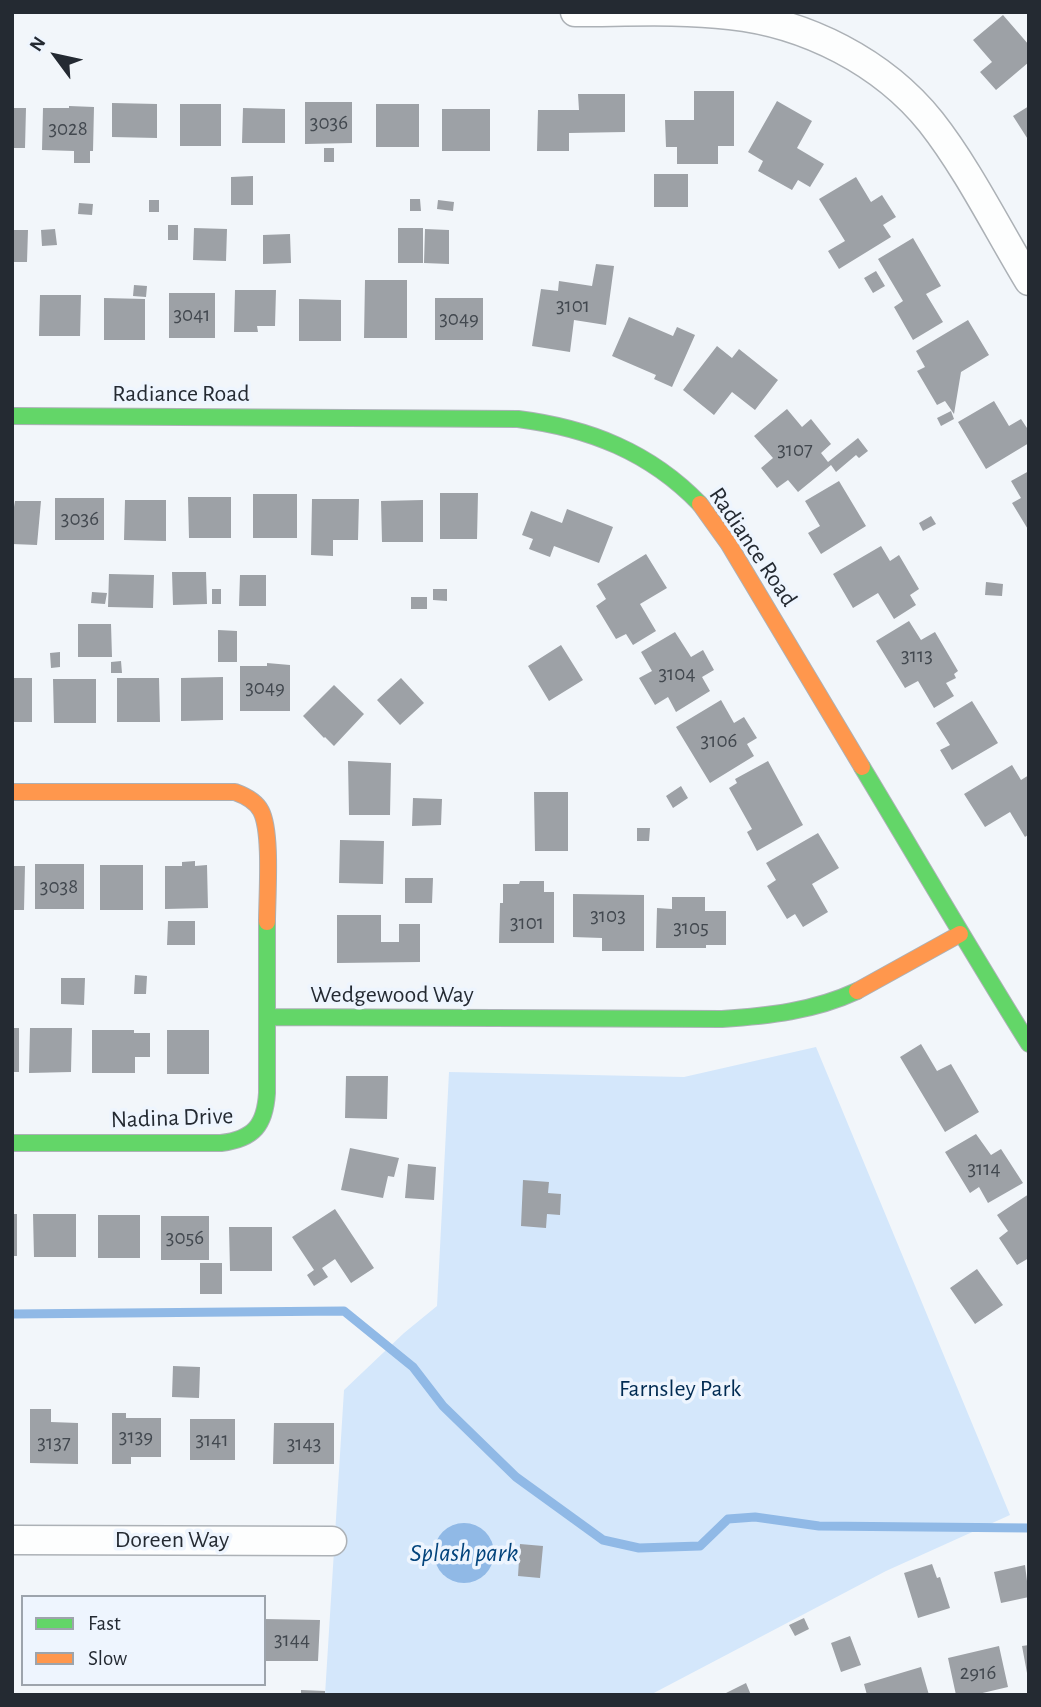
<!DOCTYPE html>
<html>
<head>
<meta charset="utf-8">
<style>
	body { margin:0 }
	#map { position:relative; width:1041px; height:1707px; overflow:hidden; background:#f2f6fa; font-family:"Alegreya Sans",sans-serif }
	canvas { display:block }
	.frame { position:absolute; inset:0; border:14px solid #242a32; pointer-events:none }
	.legend { position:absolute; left:21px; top:1595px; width:245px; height:91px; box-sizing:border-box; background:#eef5fe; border:2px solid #9da4ac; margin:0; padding:9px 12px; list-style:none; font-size:21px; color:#242a32 }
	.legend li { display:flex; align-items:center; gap:14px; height:35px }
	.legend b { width:35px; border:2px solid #9da4ac }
	.north { position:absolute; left:21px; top:21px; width:70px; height:70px; -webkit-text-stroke:5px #eef5fe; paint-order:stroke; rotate:303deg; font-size:19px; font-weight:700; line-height:28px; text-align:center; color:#242a32 }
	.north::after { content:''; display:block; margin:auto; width:24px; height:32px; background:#242a32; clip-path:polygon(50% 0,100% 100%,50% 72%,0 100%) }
</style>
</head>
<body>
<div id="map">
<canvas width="1041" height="1707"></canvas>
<div class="frame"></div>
<ul class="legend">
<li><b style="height:9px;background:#63d668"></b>Fast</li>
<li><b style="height:9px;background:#ff974d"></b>Slow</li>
</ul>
<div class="north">N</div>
</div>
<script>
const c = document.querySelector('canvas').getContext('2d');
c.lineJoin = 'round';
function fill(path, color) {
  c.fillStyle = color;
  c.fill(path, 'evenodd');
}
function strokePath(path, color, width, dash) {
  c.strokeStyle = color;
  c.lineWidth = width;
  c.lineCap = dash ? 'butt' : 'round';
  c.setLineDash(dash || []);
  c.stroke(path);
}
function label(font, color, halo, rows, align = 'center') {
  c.font = font + ' "Alegreya Sans",sans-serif';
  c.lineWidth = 7;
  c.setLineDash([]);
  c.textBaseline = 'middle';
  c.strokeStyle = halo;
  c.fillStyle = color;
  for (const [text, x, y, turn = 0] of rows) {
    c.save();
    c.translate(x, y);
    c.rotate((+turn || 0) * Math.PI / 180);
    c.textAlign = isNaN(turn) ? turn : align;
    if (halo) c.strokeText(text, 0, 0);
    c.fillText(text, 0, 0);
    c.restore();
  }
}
fill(new Path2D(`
	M816,1047L1010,1515L886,1571L650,1695H325L344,1390L404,1333L437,1306L449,1072L684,1077Z`), '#d4e7fb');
fill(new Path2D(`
	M434 1553a30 30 0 1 1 60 0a30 30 0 1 1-60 0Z`), '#90b9e6');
strokePath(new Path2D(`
	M12,1314L344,1311L413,1367L443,1406L516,1477L603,1540L639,1548L700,1546L728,1519L755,1517L819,1526L1029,1528`), '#90b9e6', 9);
fill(new Path2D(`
	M1003,15L1029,45V62L996,90L980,72L992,62L973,40Z
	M694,91H734V146H718V164H677V147H666L665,120H694Z
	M578,94H625V132L569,133V151H537L538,110H579Z
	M777,101L812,121L797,148L824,164L810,187L798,180L792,190L758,171L763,161L748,152Z
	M305,102H352V143L305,144Z
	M112,103L157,104V138L112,137Z
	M180,104H221V146H180Z
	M376,104H419V147H376Z
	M69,106L94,107L93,151H90V163H74V151L42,150L43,108H69Z
	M1029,106V141L1013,116Z
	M12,108H26L25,148H12Z
	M243,108L285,109V143H242Z
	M442,109H490V151H442Z
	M324,148H334V162H324Z
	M654,174H688V207H654Z
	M253,176V205H231V177Z
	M856,177L871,202L882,195L896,217L883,225L891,237L839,269L828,251L845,241L819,199Z
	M410,199H420L421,211H410Z
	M149,200H159V212H149Z
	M438,200L454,202L453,211L437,209Z
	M79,203L93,204L92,215L78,214Z
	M168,225H178V240H168Z
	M194,228L227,229L226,261L193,260Z
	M398,228H423V263H398Z
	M55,229L57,245L42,246L41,230Z
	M425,229L449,230V264L424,263Z
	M12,230H28L27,262H12Z
	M290,234L291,263L263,264V235Z
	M913,238L941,286L926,294L943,322L913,340L894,307L903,301L878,259Z
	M596,264L614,266L606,325L574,320L570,352L532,346L541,289L558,291L559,281L592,286Z
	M876,271L885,286L873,293L864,278Z
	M365,280H407V338H364Z
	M134,285L147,286L146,297L133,296Z
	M235,290H276L275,326H257L258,332H234Z
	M169,293H215V338H169Z
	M40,295H81L80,336H39Z
	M104,298L145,299V340H104Z
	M435,298H483V340H435Z
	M299,299L341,300V341H299Z
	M629,317L673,336L677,327L695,335L672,387L654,379L656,375L612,356Z
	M968,320L989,355L961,372L954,414L945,401L937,405L917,371L925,367L916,351Z
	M717,346L732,358L739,349L778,380L755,410L732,392L714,415L683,390Z
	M994,401L1009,426L1021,419L1029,431V443L986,469L958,422Z
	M787,409L802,427L811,419L831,444L821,453L828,462L858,438L868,451L859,458L856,455L836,472L831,465L798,492L788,480L777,488L761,468L773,458L754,436Z
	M951,411L954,419L941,426L937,418Z
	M1029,471V531L1012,503L1021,498L1011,481Z
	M839,481L866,526L821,554L808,533L820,526L805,501Z
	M440,493H478L477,539H440Z
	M253,494H297V538H253Z
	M188,497H231V538H189Z
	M55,498H104V540H55Z
	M312,499H359L358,540H333V556L311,555Z
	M125,500H166V541L124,540Z
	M423,500V542H382L381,501Z
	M15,501H41L37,545L12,544V507H14Z
	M567,509L613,527L599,563L554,546L550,557L529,549L533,539L522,535L531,511L562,523Z
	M931,516L936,524L923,531L919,523Z
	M881,546L890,561L899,555L919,589L910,595L916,605L894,619L878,593L853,608L833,574Z
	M646,554L667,588L640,604L656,631L633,645L626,634L616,639L596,606L606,599L597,584Z
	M172,572H206L207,604L173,605Z
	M109,574L154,575L153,608L108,607Z
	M240,575H266V606H239Z
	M986,582L1003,584L1002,596L985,595Z
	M212,589H221V604H212Z
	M433,589H447V601L433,600Z
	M92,592L107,593L105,604L91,603Z
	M411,597H427V609H411Z
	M909,621L921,640L935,632L958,671L954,674L956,678L946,683L954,696L934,708L918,681L905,688L876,641Z
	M78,624H111L112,657H78Z
	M218,630L237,631V662H218Z
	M675,632L691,657L703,650L714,670L702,677L710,691L676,712L668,697L655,705L639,678L652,671L641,652Z
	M561,645L583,680L549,701L528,666Z
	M60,652V667L51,668L50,653Z
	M121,661L122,673H111V662Z
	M267,663L290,665V711H240V666H267Z
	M223,677V720L181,721V678Z
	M12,678H32V722H12Z
	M117,678H159L160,722H117Z
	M401,678L424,703L400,725L377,700Z
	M53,679H96V723H54Z
	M334,685L364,714L334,746L325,737L324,738L303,716Z
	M721,700L734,723L744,717L757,738L747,744L754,756L710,783L676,727Z
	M972,701L998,743L952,770L940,750L950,745L936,723Z
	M348,761L391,763L390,815H349Z
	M768,761L803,825L757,851L747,832L752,829L729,788L737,783L735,779Z
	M1012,765L1021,780L1029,775V834L1025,837L1010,812L985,827L964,794Z
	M681,786L688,798L673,808L666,796Z
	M534,792H568V851H535Z
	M413,798L442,799L441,825L412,826Z
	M637,828H650L649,841H637Z
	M818,833L839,868L812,884L828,912L803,927L795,914L787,919L767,886L776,880L766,863Z
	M340,840L384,841L383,884L339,883Z
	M195,861V866L207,865L208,908L165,909V866H182V862Z
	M35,864H84V909H35Z
	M100,865H143V910H100Z
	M12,866H25L24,910H12Z
	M405,878H433L432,903H405Z
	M520,881H544V892H554V943H499L500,903H503V884H519Z
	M573,894L644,895V951H602V938L573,937Z
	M672,897H705V911H726V945H706V948H656L657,908L672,909Z
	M337,915H381V942H399V924H420V962L337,963Z
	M168,921H195V945H167Z
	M135,975L147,976L146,994H134Z
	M61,978H85L84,1005L61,1004Z
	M12,1028H19V1072H12Z
	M30,1028H72L71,1072L29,1073Z
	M92,1030H134V1033H150V1057H135V1073H92Z
	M167,1030H209V1074H167Z
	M921,1044L937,1071L951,1064L979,1112L945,1132L900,1057Z
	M346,1076H388L387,1119L345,1118Z
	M976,1134L991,1155L1001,1149L1023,1183L988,1203L979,1187L970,1193L945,1152Z
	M350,1148L399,1158L394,1177L388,1176L383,1198L341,1190Z
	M408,1164L436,1167L434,1200L405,1198Z
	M523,1180L549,1182L548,1193L561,1194L560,1215L547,1214L546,1228L521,1226Z
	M1029,1194V1258L1017,1265L999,1238L1008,1231L997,1215Z
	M335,1209L374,1268L351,1283L335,1259L322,1268L328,1277L314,1286L307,1275L314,1270L292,1237Z
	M12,1214H17V1256H12Z
	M33,1214H76V1257H34Z
	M98,1215H140V1258H98Z
	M161,1216H209V1260H161Z
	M229,1227H272V1271H230Z
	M200,1263H222V1294H200Z
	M977,1269L1003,1305L975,1324L950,1288Z
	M173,1366L200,1367L199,1398L172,1397Z
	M30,1409H51V1422L78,1423V1464L30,1463Z
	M112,1413H126V1418H161V1457H131V1464H112Z
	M190,1419H235V1460H190Z
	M274,1423H334V1464H273Z
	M520,1544L543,1546L540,1578L518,1576Z
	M932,1564L937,1578L940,1577L950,1608L918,1618L904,1573Z
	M1025,1565L1029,1597L1001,1603L994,1572Z
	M804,1618L809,1629L795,1636L789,1625Z
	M264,1619L320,1620L318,1661H264Z
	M850,1636L861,1665L841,1672L831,1643Z
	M1029,1645V1673H1027L1022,1646Z
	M999,1646L1008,1687L974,1695H956L948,1658Z
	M921,1667L929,1695H867L864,1684Z
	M746,1683L751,1695H722Z
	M301,1690L325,1691V1695H301Z`), '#9da1a6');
const street = new Path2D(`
	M575,12C626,12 679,9 730,15C806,23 883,62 931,122C968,169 998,230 1029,281
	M12,1540L332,1541`);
const fast = new Path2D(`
	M12,416L518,419C589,428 650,452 700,504
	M862,767C918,860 972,953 1029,1044
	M267,1017L722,1019C768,1016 814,1011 857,991
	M12,1143H221C254,1139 265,1125 267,1093V922`);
const slow = new Path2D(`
	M700,504L728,543L862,767
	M12,792H235C246,796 256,801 261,811C272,832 267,896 267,922
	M857,991L960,934`);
strokePath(street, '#acb1b6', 31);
strokePath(fast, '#acb1b6', 18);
strokePath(slow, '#acb1b6', 18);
strokePath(street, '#fdfefe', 28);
strokePath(fast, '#63d668', 16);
strokePath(slow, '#ff974d', 16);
label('21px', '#42484f', null, [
	["3036",329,123],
	["3028",68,129],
	["3101",573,306],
	["3041",192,315],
	["3049",459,319],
	["3107",795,450],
	["3036",80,519],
	["3113",917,656],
	["3104",677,674],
	["3049",265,688],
	["3106",719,741],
	["3038",59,887],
	["3103",608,916],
	["3101",527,923],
	["3105",691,928],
	["3114",984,1169],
	["3056",185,1238],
	["3139",136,1437],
	["3141",212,1440],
	["3137",54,1443],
	["3143",304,1444],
	["3144",292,1640],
	["2916",978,1673]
]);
label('24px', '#242a32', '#eef5fe', [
	["Radiance Road",181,394],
	["Radiance Road",753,547,56],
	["Wedgewood Way",392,995],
	["Nadina Drive",172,1118,-2],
	["Doreen Way",172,1540]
]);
label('24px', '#012b52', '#eef5fe', [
	["Farnsley Park",680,1389]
]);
label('italic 26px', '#03447c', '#eef5fe', [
	["Splash park",464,1553]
]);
</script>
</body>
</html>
